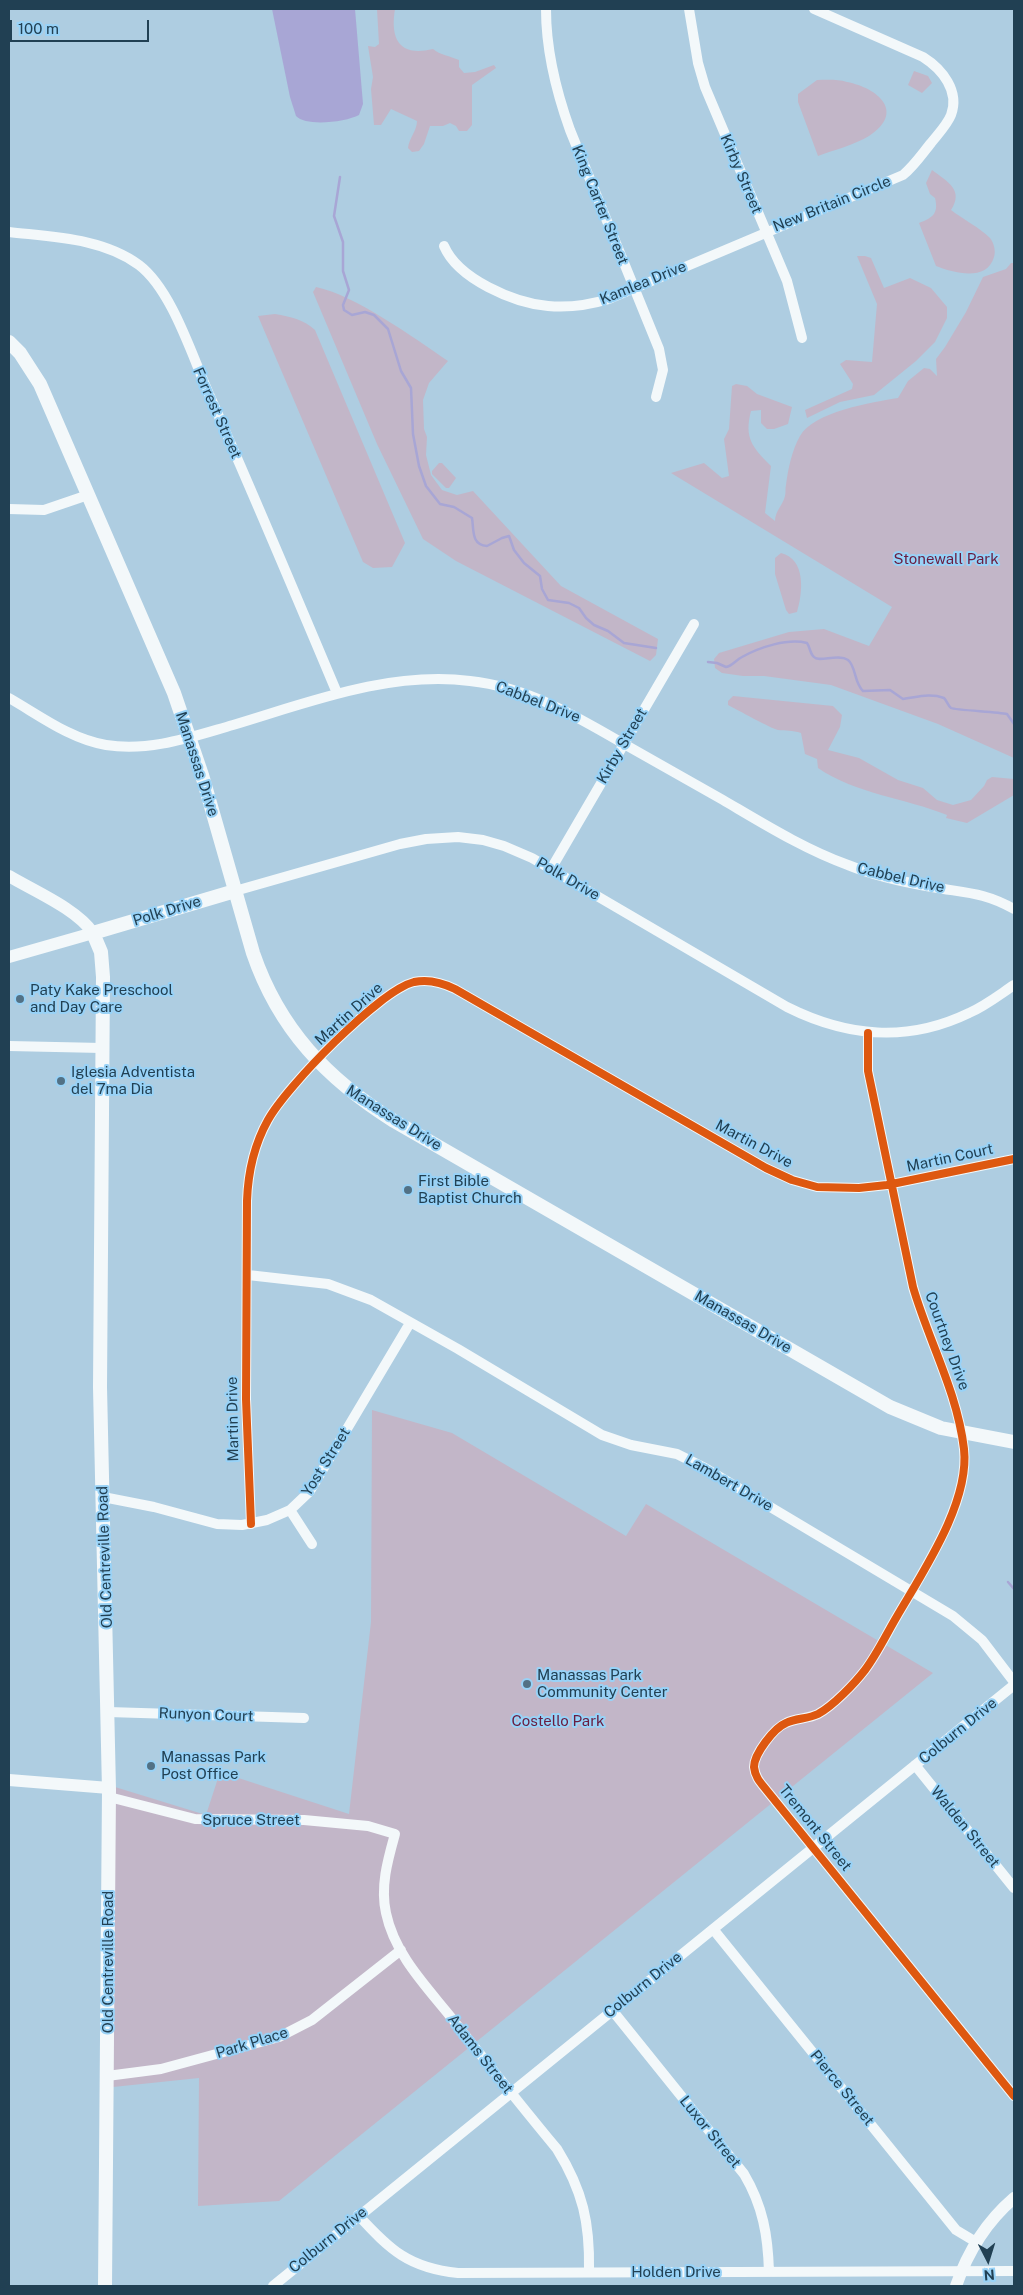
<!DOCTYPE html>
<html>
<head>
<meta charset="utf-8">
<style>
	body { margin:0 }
	#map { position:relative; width:1023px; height:2295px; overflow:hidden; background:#aecde1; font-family:"Public Sans",sans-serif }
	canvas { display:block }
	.frame { position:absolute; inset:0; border:10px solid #214053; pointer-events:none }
	.north { position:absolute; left:963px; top:2235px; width:50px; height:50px; -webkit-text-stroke:4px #98d2f7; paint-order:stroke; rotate:175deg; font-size:14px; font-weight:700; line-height:20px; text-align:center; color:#214053 }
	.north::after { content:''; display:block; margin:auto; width:18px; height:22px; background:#214053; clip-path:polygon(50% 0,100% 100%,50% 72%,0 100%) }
	.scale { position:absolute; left:10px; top:20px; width:139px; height:22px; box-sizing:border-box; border:2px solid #214053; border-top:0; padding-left:6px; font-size:15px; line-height:18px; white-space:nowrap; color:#214053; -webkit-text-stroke:4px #98d2f7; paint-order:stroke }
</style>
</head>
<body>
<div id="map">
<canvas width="1023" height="2295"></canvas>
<div class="frame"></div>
<div class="north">N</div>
<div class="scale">100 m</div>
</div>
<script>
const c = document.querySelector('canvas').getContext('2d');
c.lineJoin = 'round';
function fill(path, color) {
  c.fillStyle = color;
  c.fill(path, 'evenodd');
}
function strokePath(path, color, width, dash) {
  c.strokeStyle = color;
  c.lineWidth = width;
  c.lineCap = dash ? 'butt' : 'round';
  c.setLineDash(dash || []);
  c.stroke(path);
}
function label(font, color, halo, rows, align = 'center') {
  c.font = font + ' "Public Sans",sans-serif';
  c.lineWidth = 4;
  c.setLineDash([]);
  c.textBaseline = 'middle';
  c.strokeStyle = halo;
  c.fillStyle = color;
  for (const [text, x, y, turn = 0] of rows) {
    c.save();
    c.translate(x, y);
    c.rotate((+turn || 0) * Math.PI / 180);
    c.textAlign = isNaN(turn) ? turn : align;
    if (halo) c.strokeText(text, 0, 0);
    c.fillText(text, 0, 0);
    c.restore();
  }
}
fill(new Path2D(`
	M377,9H395C390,39 399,57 433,49C440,55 450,56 459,60V67L464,73L475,72L494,65L496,68L472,85V125L467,131H459L456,126L450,123L443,126H430L424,144L419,151L412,152L408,148C409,138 417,131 417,121L391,109L381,125H374L371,89L373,77L368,46L375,47L379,44Z
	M914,71L928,76L932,83L922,93L908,85Z
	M817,80C827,80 837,79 847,82C878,88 906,112 869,136C854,145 834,150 818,156L798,102V94Z
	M932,170C948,182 964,190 951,210C963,219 980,228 990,238C994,243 996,251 994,257C987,282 954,273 936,266L919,223C932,218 939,214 935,198L930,194L926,183Z
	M857,256H865L871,258L884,288L910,278L931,288L947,307V318L935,342L916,361L874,395L840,402L807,418L805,410L852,389L853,384L840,364L846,360L872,362L877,304Z
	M1011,263H1014V758L938,724L831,685L764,676H743L722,673L715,668L714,659L719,653L789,632L824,629L869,646L892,607L671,473L704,463L722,478L729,476L724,439L729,429L732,386L736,384L747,386L757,394L792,407L788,424L774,429H767L761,423V410L751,411C744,438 752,447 771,466L765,513L775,521C775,511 783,505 785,496C786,492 785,488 786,485C788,469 792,450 800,436C813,412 873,402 898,398L908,381L924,368L930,369L937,376L936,359L945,347L966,312L983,277L1006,269Z
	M316,287C355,295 414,338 448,361L429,383L423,400L424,429L427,437L426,455L431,475L442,490L457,495L473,491L561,586L658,639L656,655L650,661L456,561L423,539L377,444L313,292Z
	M275,314C291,317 303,319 315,330L405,543L392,567L373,568L363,562L258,316Z
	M439,463H442L456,478L449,488H446L432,474V471Z
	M781,553C806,559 803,592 797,612L789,614L786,610L775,574V558Z
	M733,696L833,706L842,715L840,727L828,750L859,758L898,780L923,788L937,800L953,805L971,800L984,786L987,780L992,777L1014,779V795L967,823L946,818L947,815C905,798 856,794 818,768L817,759L805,754L801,733C792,730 786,731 778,730C772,729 736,709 728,705V701Z
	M372,1410L452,1433L626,1536L646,1504L933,1673L279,2201L198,2206L199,2078L113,2087L115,1787L206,1815L220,1772L349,1814L371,1622Z`), '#c2b6c8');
fill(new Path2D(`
	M272,9H355L363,104L359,115C346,122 306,127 296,116L290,97Z`), '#a8a6d5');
strokePath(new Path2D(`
	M340,177L334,216L343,242V271L349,290L343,305L344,310L352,315L365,312L374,315L388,329L401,371L411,388L413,434L419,466L426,486L440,504L454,507L472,518C474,530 471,545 487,546L502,538L509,536L514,550L524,563L540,576L542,589L548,600L569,603L579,608L586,618L594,625L608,631L624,643L656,648
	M708,662L717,663L726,667C732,666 736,660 742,657C760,647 788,638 807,643C810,647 810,654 814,657C819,663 838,653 848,660C856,666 854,683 863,691L890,690L903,699C918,697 930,693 944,698C947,701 948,706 951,708C955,710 997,712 1007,714L1014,724
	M1008,1582L1014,1589`), '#a8a6d5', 2.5);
strokePath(new Path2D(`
	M546,9C546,51 556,91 570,130L659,349L663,370L656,397
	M689,9L698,63L705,87L787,281L802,338
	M9,232C52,237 103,238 139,265C172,290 192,356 209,394C253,493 295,593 337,693
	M444,246C458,279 514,303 548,306C569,308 589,305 609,299L903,175C914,166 922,154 931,143C938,134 947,125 951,115C960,91 942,69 923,57L814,9
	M9,509L44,510L88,495
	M9,698C39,715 70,739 106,745C150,752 191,737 233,725C310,702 389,671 470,681C527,687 576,716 624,744C657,763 690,781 723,800C764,824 804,849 848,865C875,876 903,882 932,887C965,893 984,892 1014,909
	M551,869L694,624
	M235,891L400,844L426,839L458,837L483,840L504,846L532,858L787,1007C847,1037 907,1043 969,1013C985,1006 999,995 1014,985
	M868,1033V1071L913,1287C929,1342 957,1391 964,1449C970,1503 922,1573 896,1618C886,1635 877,1654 865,1670C855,1683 833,1706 818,1714C808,1719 796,1718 786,1723C774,1728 754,1754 754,1767C755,1776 759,1781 764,1787L1014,2096
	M9,1046L102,1048
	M248,1275L328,1284L371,1300L458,1349L602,1435L631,1445L677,1454L705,1468L953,1616L982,1640L1014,1682
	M103,1497L154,1507L217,1524L242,1525L267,1520L290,1510L310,1491L410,1323
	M290,1510L312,1544
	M251,1524L246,1399L247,1201C248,1172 254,1145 268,1120C286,1087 379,991 414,982C428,979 443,983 455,989L766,1168L792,1180L817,1187L859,1188L887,1185L1014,1159
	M108,1712L304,1718
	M915,1765L1014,1888
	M109,1797L195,1819L304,1820L368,1826L395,1834C388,1859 380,1886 386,1913C395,1956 428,1988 454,2021C488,2064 522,2107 557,2149C583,2191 590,2223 589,2271
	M713,1929L956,2230L976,2242
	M612,2010L744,2174C763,2206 768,2236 769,2272
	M107,2076L161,2069L279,2037L312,2020L401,1950
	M358,2215C390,2250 409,2268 458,2273L1014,2271
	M273,2286L1014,1685`), '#f3f8fa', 10);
strokePath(new Path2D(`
	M9,876C34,891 77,909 93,933L9,957
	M9,1780L109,1788
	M956,2286C968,2251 986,2222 1014,2198`), '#f3f8fa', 12);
strokePath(new Path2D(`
	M9,342L20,353L40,384L174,693L202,775L253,953C279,1029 327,1079 394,1121L890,1407L941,1428L1014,1442
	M105,2286L109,1790L100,1387L103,977L101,952L93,933L235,891`), '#f3f8fa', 14);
strokePath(new Path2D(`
	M868,1033V1071L913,1287C929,1342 957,1391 964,1449C970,1503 922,1573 896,1618C886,1635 877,1654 865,1670C855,1683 833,1706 818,1714C808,1719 796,1718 786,1723C774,1728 754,1754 754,1767C755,1776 759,1781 764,1787L1014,2096
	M251,1524L246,1399L247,1201C248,1172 254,1145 268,1120C286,1087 379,991 414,982C428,979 443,983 455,989L766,1168L792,1180L817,1187L859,1188L887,1185L1014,1159`), '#de5810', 8);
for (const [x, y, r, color] of [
	[20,999,5,"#527185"],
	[61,1081,5,"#527185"],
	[408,1190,5,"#527185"],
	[527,1684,5,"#527185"],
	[151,1766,5,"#527185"]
]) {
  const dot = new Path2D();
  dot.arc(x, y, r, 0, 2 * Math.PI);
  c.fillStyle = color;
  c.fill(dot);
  strokePath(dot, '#98d2f7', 2);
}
label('15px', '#214053', '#98d2f7', [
	["Kirby Street",741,174,67],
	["New Britain Circle",832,204,-22],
	["King Carter Street",600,205,68],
	["Kamlea Drive",643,283,-22],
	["Forrest Street",217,413,66],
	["Cabbel Drive",538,702,21],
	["Kirby Street",622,746,-60],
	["Manassas Drive",197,764,72],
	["Cabbel Drive",901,878,13],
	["Polk Drive",568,879,30],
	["Polk Drive",167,911,-17],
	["Martin Drive",349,1014,-42],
	["Manassas Drive",394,1118,32],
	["Martin Drive",754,1144,28],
	["Martin Court",950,1158,-12],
	["Manassas Drive",743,1322,30],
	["Courtney Drive",947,1341,70],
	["Martin Drive",233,1419,-91],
	["Yost Street",326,1462,-58],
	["Lambert Drive",729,1483,30],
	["Old Centreville Road",105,1557,-92],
	["Runyon Court",206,1715,2],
	["Colburn Drive",958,1731,-39],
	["Spruce Street",251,1820],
	["Walden Street",965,1827,51],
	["Tremont Street",815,1828,51],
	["Old Centreville Road",108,1962,-90],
	["Colburn Drive",643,1985,-39],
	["Park Place",252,2043,-17],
	["Adams Street",480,2054,52],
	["Pierce Street",842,2088,51],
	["Luxor Street",710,2132,51],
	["Colburn Drive",328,2240,-39],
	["Holden Drive",676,2272]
]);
label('15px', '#691c3f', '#98d2f7', [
	["Stonewall Park",946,559],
	["Costello Park",558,1721]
]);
label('15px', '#214053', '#98d2f7', [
	["Paty Kake Preschool",30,990],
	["and Day Care",30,1007],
	["Iglesia Adventista",71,1072],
	["del 7ma Dia",71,1089],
	["First Bible",418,1181],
	["Baptist Church",418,1198],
	["Manassas Park",537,1675],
	["Community Center",537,1692],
	["Manassas Park",161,1757],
	["Post Office",161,1774]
], 'left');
</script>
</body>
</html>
